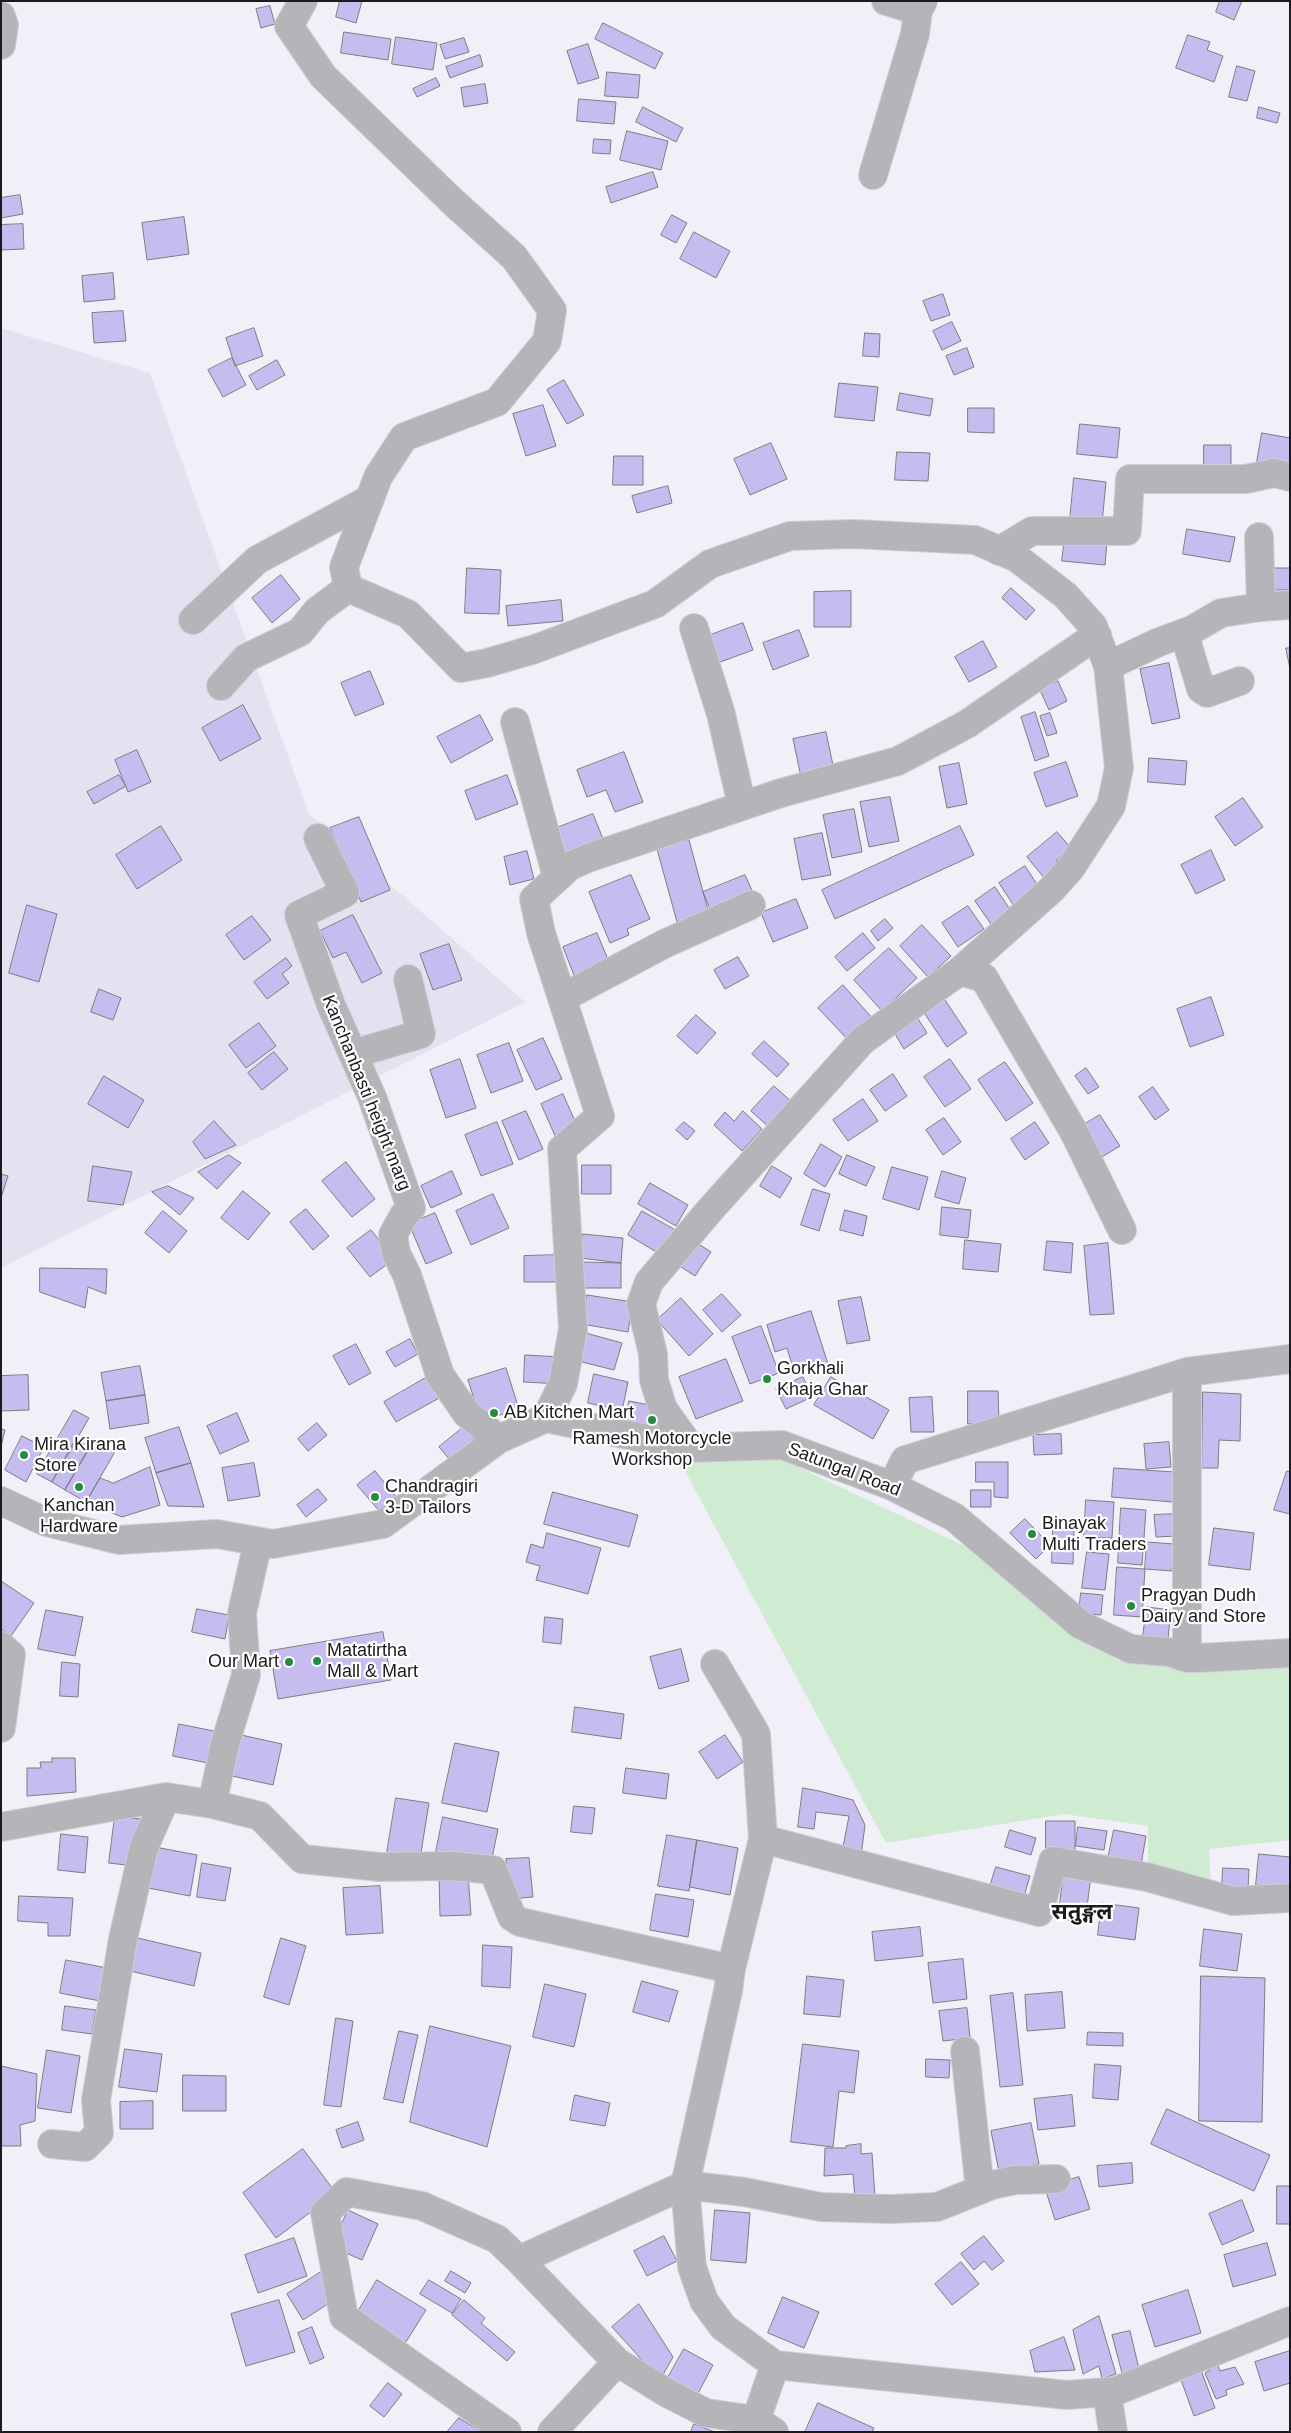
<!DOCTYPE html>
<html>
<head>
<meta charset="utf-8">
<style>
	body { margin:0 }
	#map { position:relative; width:1291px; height:2433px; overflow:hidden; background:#f1eff8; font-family:Arial,sans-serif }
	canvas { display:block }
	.frame { position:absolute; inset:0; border:2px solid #1b1b1d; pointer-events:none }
</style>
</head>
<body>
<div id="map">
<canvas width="1291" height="2433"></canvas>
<div class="frame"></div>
</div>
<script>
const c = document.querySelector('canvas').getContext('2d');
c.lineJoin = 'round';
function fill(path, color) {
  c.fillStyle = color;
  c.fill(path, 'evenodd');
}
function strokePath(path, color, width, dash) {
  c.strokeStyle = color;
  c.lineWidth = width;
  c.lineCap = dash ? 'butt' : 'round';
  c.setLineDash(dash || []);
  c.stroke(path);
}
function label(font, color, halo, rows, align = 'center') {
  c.font = font + ' Arial,"Noto Sans Devanagari",sans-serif';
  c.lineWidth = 4.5;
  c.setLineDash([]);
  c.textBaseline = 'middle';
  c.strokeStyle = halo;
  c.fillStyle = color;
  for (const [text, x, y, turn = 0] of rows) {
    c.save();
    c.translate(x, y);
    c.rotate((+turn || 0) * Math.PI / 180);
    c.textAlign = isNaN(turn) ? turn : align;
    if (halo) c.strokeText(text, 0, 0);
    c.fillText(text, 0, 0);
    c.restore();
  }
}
fill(new Path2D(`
	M1,328L150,373L309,814L525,1002L1,1268Z`), '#e4e2f1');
fill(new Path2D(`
	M673,1449L781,1459L988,1557L1125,1662L1171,1667L1290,1662V1840L1209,1849L1211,1886L1148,1865V1826L1064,1814L886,1843Z`), '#cfebd2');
const building = new Path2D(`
	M340,1H362L356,23L336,17Z
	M1220,1H1242L1234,20L1216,12Z
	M270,6L275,24L261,28L256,9Z
	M603,23L663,53L655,69L595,39Z
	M344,32L391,39L388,60L341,53Z
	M1188,35L1210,42L1207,50L1223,56L1214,82L1176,68Z
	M396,37L437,43L433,70L392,64Z
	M464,38L469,52L445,59L440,45Z
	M588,44L599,78L578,84L567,51Z
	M480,55L483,66L450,78L446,67Z
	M1237,66L1255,71L1247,101L1229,97Z
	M607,72L640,75L638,98L605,96Z
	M436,78L440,86L417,97L413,89Z
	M485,84L488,103L464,107L461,88Z
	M579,99L616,102L614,124L577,121Z
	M643,107L683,128L676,142L636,122Z
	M1259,107L1280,113L1277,123L1257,118Z
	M627,131L668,141L661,170L620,160Z
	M594,139L611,140L610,154L593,153Z
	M653,172L658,187L611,203L606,187Z
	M20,195L23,214L1,218V198Z
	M672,215L687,223L676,243L661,235Z
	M184,217L189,254L147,260L142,223Z
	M23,224L24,249L1,250V225Z
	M694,232L730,251L716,278L680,259Z
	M113,273L115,299L84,302L82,276Z
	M943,294L950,315L931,321L923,301Z
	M123,311L126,341L94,343L92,313Z
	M952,322L961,341L942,350L933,331Z
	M254,328L263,356L235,366L226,338Z
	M865,333L880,334L879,357L863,356Z
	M967,348L974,367L954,375L946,356Z
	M232,358L246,385L223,397L208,370Z
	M277,360L285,375L257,390L249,376Z
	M564,380L584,415L567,424L547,390Z
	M839,383L878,387L874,421L835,417Z
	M900,393L933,399L930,416L897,410Z
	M543,405L556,446L526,456L513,414Z
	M968,408H994V433L968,432Z
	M1080,424L1120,428L1117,458L1077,454Z
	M1262,433L1290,438V468L1257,462Z
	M771,443L787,479L750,495L734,459Z
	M1204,445H1231V472H1204Z
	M897,452L930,453L928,481L895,480Z
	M614,456H643V485H613Z
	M1074,478L1106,482L1102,523L1070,520Z
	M668,486L672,503L637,513L632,496Z
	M1187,529L1235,537L1230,562L1183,554Z
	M1065,537L1107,542L1105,565L1062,561Z
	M467,568L501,570L499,614L465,613Z
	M1274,568H1290V590H1274Z
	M281,575L300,599L272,623L252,598Z
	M1011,588L1035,610L1026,620L1002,598Z
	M851,591V627H814V592Z
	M561,600L563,621L508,626L506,606Z
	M743,623L753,650L715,664L705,637Z
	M799,630L809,656L773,670L763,643Z
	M983,641L997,667L969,682L955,657Z
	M1286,648H1290V668Z
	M1169,663L1180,718L1152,724L1140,669Z
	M370,671L384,704L355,716L341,683Z
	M1058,681L1067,701L1049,710L1040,690Z
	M243,705L261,739L220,761L202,728Z
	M1035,712L1049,756L1035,761L1021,717Z
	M1050,713L1057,733L1047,736L1040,716Z
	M480,715L493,740L451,763L437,737Z
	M826,732L834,770L801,777L793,739Z
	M137,750L151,782L128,792L115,760Z
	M624,752L643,802L615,812L606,790L587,797L577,770Z
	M1149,758L1187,761L1185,785L1148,782Z
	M1066,762L1078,796L1046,807L1034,773Z
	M959,763L967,804L947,808L939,767Z
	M119,775L126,786L94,804L87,792Z
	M507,775L518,804L476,820L465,791Z
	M890,797L899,841L869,847L860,802Z
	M1243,798L1263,827L1235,846L1215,817Z
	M854,809L862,852L832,858L823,815Z
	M593,814L606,846L567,861L554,829Z
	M359,817L390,890L361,902L330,828Z
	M161,826L182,860L137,889L116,855Z
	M960,826L974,855L835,919L822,890Z
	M1057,832L1071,848L1056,861L1065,872L1050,885L1027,857Z
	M822,833L831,875L802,880L794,839Z
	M689,840L709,914L677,922L657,849Z
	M1211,850L1225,880L1196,894L1181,865Z
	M527,851L534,879L510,885L504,857Z
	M1025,866L1040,889L1014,906L999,883Z
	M631,875L650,919L627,929L629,935L610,943L589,892Z
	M745,875L755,897L712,914L703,892Z
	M995,887L1013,914L993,927L975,901Z
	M796,899L808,928L773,942L761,913Z
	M27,905L57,914L39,982L9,973Z
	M968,906L984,929L958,947L942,923Z
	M353,915L382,973L362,983L346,952L333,958L320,931Z
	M252,916L271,940L244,960L226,935Z
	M885,919L893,928L878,941L871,931Z
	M922,925L951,956L928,977L900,946Z
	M597,933L612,969L577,983L563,947Z
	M863,933L875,948L847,971L835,957Z
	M449,944L462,980L433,990L420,954Z
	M889,948L917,978L882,1011L854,980Z
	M738,957L749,976L725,989L714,970Z
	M286,958L292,966L282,974L289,983L267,999L254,982Z
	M843,985L873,1019L849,1041L818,1008Z
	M99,989L121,998L113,1020L91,1012Z
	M943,997L967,1033L947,1047L923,1011Z
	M1211,997L1224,1035L1190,1047L1177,1009Z
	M915,1014L927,1033L904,1049L892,1029Z
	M696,1015L716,1033L697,1054L677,1036Z
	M259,1023L276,1046L246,1068L229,1045Z
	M543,1038L562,1079L536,1090L517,1050Z
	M764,1041L789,1064L777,1077L752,1054Z
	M509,1043L523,1081L491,1093L477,1055Z
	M274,1052L288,1069L262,1090L248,1073Z
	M460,1059L476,1108L446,1118L430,1070Z
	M950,1059L971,1089L945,1107L924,1077Z
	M1005,1062L1033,1103L1006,1121L978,1080Z
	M1086,1068L1099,1087L1088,1094L1075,1076Z
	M893,1074L907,1096L885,1111L870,1090Z
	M104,1076L144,1100L128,1128L88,1104Z
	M774,1086L794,1104L771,1129L751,1111Z
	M1153,1087L1169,1110L1155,1120L1139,1097Z
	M563,1094L578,1128L556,1138L541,1104Z
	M863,1099L878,1121L848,1141L833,1120Z
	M526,1111L543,1149L519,1160L502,1121Z
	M743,1111L762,1129L742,1151L714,1125L725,1112L734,1121Z
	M1100,1115L1120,1146L1097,1160L1078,1128Z
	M944,1118L961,1142L943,1155L926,1130Z
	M214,1121L236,1145L205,1159L193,1142Z
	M497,1122L513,1164L481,1176L465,1135Z
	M684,1122L695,1131L687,1140L676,1130Z
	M1035,1122L1049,1143L1025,1160L1011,1139Z
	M821,1144L842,1157L825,1187L804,1174Z
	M229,1155L241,1163L217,1189L198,1172Z
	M847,1155L875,1167L866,1186L839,1174Z
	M346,1162L375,1199L352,1217L322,1181Z
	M582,1165H611V1194H582Z
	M93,1166L132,1172L123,1205L88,1201Z
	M772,1166L792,1178L780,1198L760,1186Z
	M892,1167L928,1177L919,1210L883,1199Z
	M452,1171L462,1194L431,1208L421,1186Z
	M942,1171L966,1178L959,1204L935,1197Z
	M1,1174L8,1176L1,1198Z
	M650,1183L688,1205L676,1226L638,1204Z
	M168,1186L194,1198L180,1215L152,1192Z
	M813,1189L830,1194L819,1231L801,1225Z
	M243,1191L270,1213L248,1240L221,1218Z
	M493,1194L509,1228L471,1245L456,1211Z
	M942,1207L971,1210L968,1238L940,1235Z
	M306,1209L329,1236L313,1250L290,1222Z
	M845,1210L867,1216L863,1236L840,1230Z
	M163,1211L187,1231L169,1253L145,1233Z
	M642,1211L679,1232L665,1257L628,1235Z
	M435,1213L452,1253L426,1264L409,1224Z
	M371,1230L394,1259L370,1277L347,1248Z
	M583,1234L623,1238L621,1263L580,1258Z
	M965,1240L1001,1244L998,1272L963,1269Z
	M694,1241L711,1252L695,1276L678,1265Z
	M1047,1241L1073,1243L1071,1273L1044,1270Z
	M1108,1243L1114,1314L1090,1315L1084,1246Z
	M558,1255V1282H524V1256Z
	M581,1262L621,1263V1288H581Z
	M40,1268L107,1269L106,1294L88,1287L85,1308L40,1292Z
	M722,1294L741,1315L722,1332L703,1310Z
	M587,1295L633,1302L628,1332L582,1324Z
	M861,1297L870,1340L847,1344L838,1301Z
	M681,1298L713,1334L689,1356L657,1320Z
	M811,1311L828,1364L795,1375L787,1348L775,1352L767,1325Z
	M761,1326L779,1373L750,1384L732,1337Z
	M586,1333L622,1343L614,1370L578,1361Z
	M410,1339L418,1354L395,1367L386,1352Z
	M356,1344L371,1373L349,1385L333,1356Z
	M525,1355L562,1357L561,1384L524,1382Z
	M726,1359L743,1401L696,1419L679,1377Z
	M140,1366L145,1395L106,1401L101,1373Z
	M506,1368L519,1409L481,1421L468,1380Z
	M594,1374L628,1382L622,1411L588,1403Z
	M28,1375L29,1410L1,1411V1376Z
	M429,1376L441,1397L396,1422L384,1402Z
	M803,1377L812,1397L786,1409L776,1389Z
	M831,1377L889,1410L873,1439L814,1405Z
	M968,1391H998L999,1423L968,1424Z
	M1203,1392L1241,1394L1240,1441L1219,1440L1218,1468H1202Z
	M145,1395L149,1423L110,1429L106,1401Z
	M932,1397L934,1432H911L909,1398Z
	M629,1401L660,1407L655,1431L625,1426Z
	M74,1410L89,1418L52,1482L37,1474Z
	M237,1413L249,1441L220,1454L207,1426Z
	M317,1423L327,1435L308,1451L298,1439Z
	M465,1426L475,1440L450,1460L439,1447Z
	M179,1427L191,1463L156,1473L145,1438Z
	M1,1429L5,1430L1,1447Z
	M1061,1434L1062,1454L1034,1455L1033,1435Z
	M22,1436L44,1447L26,1482L5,1470Z
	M95,1438L116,1450L86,1502L65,1490Z
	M76,1439L90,1447L65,1490L52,1482Z
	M1169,1442L1171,1467L1146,1469L1144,1444Z
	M976,1462H1008V1498L994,1497V1482H976Z
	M191,1463L204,1507L168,1506L156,1473Z
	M254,1463L260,1496L228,1501L222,1468Z
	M150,1467L160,1505L122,1517L86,1502L100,1478L113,1483Z
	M1114,1468L1175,1472L1173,1502L1112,1497Z
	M375,1471L397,1498L380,1512L357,1485Z
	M1287,1471L1290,1472V1514L1274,1510Z
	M318,1489L327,1500L306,1517L297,1505Z
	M971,1490H991V1507H971Z
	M553,1492L638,1515L629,1547L544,1524Z
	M1086,1500L1114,1502L1112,1538L1084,1537Z
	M1121,1508L1146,1510L1142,1565L1118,1563Z
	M1176,1514L1177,1536L1156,1537L1154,1515Z
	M1025,1519L1050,1545L1036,1559L1010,1533Z
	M1214,1528L1254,1533L1250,1570L1209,1565Z
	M1053,1529L1074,1530L1073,1564L1052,1563Z
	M547,1533L601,1548L588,1594L536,1580L540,1566L526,1562L531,1544L543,1548Z
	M1147,1542L1174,1544L1172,1571L1145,1569Z
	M1087,1552L1109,1554L1105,1590L1082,1588Z
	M1117,1567L1145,1569L1142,1617L1114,1615Z
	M1,1581L34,1603L11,1636L1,1629Z
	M1081,1593L1103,1595L1101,1615L1079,1613Z
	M1147,1607L1171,1610L1168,1639L1143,1636Z
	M197,1609L229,1615L225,1639L192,1632Z
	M46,1610L83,1617L75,1656L38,1649Z
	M545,1617L563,1619L561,1644L543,1642Z
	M383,1632L391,1680L278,1699L270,1651Z
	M681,1649L689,1681L659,1689L650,1657Z
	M62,1662L80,1664L78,1697L60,1696Z
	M575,1707L624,1714L621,1739L572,1732Z
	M179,1724L219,1732L213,1764L173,1756Z
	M241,1735L282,1744L273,1785L232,1776Z
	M725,1735L743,1762L717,1779L699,1752Z
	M455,1743L499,1752L487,1812L442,1803Z
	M52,1758H75L76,1792L27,1796V1768H41L40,1762H52Z
	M626,1768L669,1774L666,1799L623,1793Z
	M803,1788L819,1791L853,1800L865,1825L861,1856L842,1852L849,1816L816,1812L814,1829L798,1827Z
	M396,1798L429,1803L420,1859L387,1853Z
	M574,1806L595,1808L592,1834L571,1832Z
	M115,1816L141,1819L135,1866L109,1863Z
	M443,1817L498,1829L491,1863L436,1852Z
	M1046,1821H1075V1852H1046Z
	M1078,1827L1107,1831L1104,1850L1076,1846Z
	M1010,1830L1036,1838L1031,1855L1005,1847Z
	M1114,1830L1146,1836L1141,1865L1108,1859Z
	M61,1834L88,1837L85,1873L58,1870Z
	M667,1835L697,1840L689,1891L658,1886Z
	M697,1840L738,1848L730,1895L690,1887Z
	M155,1847L197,1855L190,1896L148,1888Z
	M1259,1854L1290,1857V1888L1256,1885Z
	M529,1858L533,1897L509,1899L506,1859Z
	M202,1863L231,1868L225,1901L197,1897Z
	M996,1867L1030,1876L1023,1900L989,1890Z
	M1223,1868L1249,1869L1248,1889L1222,1887Z
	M1064,1872L1091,1876L1085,1922L1058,1919Z
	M468,1874L471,1915L440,1916L439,1875Z
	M380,1886L383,1933L346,1935L343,1888Z
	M656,1894L694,1900L688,1937L650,1930Z
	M19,1896L73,1898L70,1936H48V1923L18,1921Z
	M1102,1903L1139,1908L1135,1940L1098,1935Z
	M920,1927L923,1956L875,1961L872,1932Z
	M1204,1929L1242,1934L1237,1971L1200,1966Z
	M138,1938L201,1953L194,1986L130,1971Z
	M281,1938L306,1946L289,2005L264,1997Z
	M483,1945L512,1947L510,1988L482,1986Z
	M963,1959L967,1999L933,2003L928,1963Z
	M66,1960L107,1968L100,2001L60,1993Z
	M807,1976L844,1980L840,2017L804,2014Z
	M1201,1976L1265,1978L1262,2122L1199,2121Z
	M642,1981L678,1991L669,2022L633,2012Z
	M545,1984L586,1994L574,2047L533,2037Z
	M1062,1992L1065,2028L1027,2031L1025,1995Z
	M1013,1993L1023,2085L1000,2087L990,1996Z
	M65,2006L96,2010L92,2034L62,2030Z
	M967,2008L970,2038L943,2041L939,2011Z
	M336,2018L353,2021L341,2107L324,2105Z
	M430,2026L511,2046L487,2147L410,2122Z
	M399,2031L418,2035L403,2103L384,2099Z
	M1088,2032L1123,2033V2046L1087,2045Z
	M803,2044L859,2051L854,2093L839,2091L833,2147L791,2142Z
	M125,2049L162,2054L157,2092L119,2087Z
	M47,2050L80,2056L71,2113L38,2108Z
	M926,2059L950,2060L949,2078L926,2077Z
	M1095,2064L1121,2066L1118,2100L1093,2098Z
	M1,2066L37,2074L35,2121L20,2125L21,2146H1Z
	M183,2075L226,2076V2111H183Z
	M575,2095L610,2103L605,2126L570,2120Z
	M1072,2095L1075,2126L1038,2130L1034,2099Z
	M153,2101V2129H120V2102Z
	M1167,2109L1270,2155L1254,2191L1151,2144Z
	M358,2122L364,2140L342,2148L336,2130Z
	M1031,2123L1039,2164L999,2172L991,2131Z
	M861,2144V2154L872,2153L875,2197L855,2199L853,2174L824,2176L825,2148H846V2146Z
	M303,2149L336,2193L276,2238L243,2193Z
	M1132,2163L1133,2183L1099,2187L1097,2166Z
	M1079,2177L1090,2209L1055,2220L1045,2188Z
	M1277,2186H1290V2224H1277Z
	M1242,2200L1254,2231L1222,2245L1209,2214Z
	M348,2210L378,2224L362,2260L332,2247Z
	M715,2210L750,2213L746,2263L711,2260Z
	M664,2236L677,2261L647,2276L634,2251Z
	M984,2236L1004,2261L992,2270L984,2261L974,2270L961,2254Z
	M294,2238L307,2276L258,2293L245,2255Z
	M1267,2243L1276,2275L1233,2287L1224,2255Z
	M961,2262L979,2284L952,2305L935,2284Z
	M324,2270L340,2296L303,2320L287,2294Z
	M451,2271L471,2283L465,2293L445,2281Z
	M377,2280L426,2310L404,2345L356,2315Z
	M429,2280L461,2299L452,2313L420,2294Z
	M1188,2290L1201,2333L1155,2347L1142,2305Z
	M783,2297L819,2312L804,2348L768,2333Z
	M279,2300L295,2352L246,2366L231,2314Z
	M464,2300L485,2318L481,2323L515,2352L507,2361L452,2315Z
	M639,2304L673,2357L660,2380L612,2327Z
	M1099,2316L1116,2374L1102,2379L1099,2366L1083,2374L1073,2330Z
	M312,2327L324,2358L310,2364L298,2333Z
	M1130,2331L1139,2369L1122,2373L1112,2335Z
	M1064,2337L1075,2370L1035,2372L1030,2351Z
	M684,2349L713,2365L695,2399L665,2383Z
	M1290,2351V2383L1264,2391L1255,2362Z
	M1217,2363L1220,2371L1235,2367L1244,2384L1226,2390L1227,2395L1216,2399L1205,2373L1210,2370L1209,2366Z
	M1201,2370L1215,2408L1194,2416L1180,2377Z
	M388,2383L402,2394L384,2417L370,2406Z
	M818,2403L874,2428L872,2432H805Z
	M459,2418L482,2432H447Z
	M694,2424L715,2432H691Z`);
fill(building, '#c6bcef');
strokePath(building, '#7d7c83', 1);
const minor = new Path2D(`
	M303,1L289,26L323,76L453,202L514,257L552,310L547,341L497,402L404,437L378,477L344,567L348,588L408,614L461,668L487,663L535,649L655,604L710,564L790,536L853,534L975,540L1017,558L1066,596L1093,626L1108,666L1119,768L1111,806L1070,869L1051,890L960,971L863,1040L710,1210L649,1282L641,1304L653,1354L654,1380L663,1409L691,1448
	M886,1L918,11L923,1
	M1,16L4,25L1,45
	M873,175L915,34L918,11
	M1259,537L1261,607
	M999,551L1032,531H1127L1130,479H1246L1274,473L1290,477
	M193,620L257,560L370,499
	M694,628L721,714L742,806
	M1184,633L1201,689L1207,693L1240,681
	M1108,666L1159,642L1192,630L1221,613L1261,607L1290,605
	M221,686L246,658L300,632L317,611L348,588
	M515,722L557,877
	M318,838L345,893L299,915L331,1005L372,1097L411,1208L404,1215L393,1235L396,1253L407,1275L440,1375L467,1414L499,1439
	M960,971L984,978L1074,1132L1122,1230
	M562,998L666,943L751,905
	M353,1054L421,1034L408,979
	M1187,1372V1658
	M546,1418L563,1384L573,1329L562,1149L600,1116L541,933L534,899L570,866L588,858L781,793L898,761L967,724L1097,635
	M892,1486L905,1460L1187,1372L1290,1359
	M1,1501L46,1522L119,1540L217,1534L273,1544L383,1524L499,1439L546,1418L691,1448L782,1445L892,1486L954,1517L1081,1625L1131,1649L1169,1652L1187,1658H1199L1290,1653
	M258,1542L242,1613L246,1675L225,1744L212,1804L260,1816L302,1859L380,1867L453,1866L493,1870L512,1917L520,1922L731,1969
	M1,1646L11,1655L1,1728
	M715,1664L756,1734L763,1839L731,1969L728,1991L685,2185L692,2267L704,2301L723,2327L775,2365L1067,2395L1107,2392L1116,2391L1290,2321
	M1,1827L166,1797L212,1804
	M763,1839L1039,1912L1053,1861L1147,1877L1233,1901L1290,1898
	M965,2051L980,2190
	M52,2144L85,2147L99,2133L96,2100L123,1939L144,1847L166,1797
	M519,2260L617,2362L667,2393L706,2413L756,2420
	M1107,2392L1113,2432
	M507,2432L344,2317L325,2213L347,2192L422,2206L497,2239L519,2260L685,2185L744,2192L821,2207L890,2209L937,2207L992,2185L1015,2180L1056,2179
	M552,2432L617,2362
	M774,2432L756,2420L775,2365`);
strokePath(minor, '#cfcdd5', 30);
strokePath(minor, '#b5b4b8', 28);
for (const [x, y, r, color] of [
	[767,1379,5,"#248b40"],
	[494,1413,5,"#248b40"],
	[652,1420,5,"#248b40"],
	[24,1455,5,"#248b40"],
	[79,1487,5,"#248b40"],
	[375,1497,5,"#248b40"],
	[1032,1534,5,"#248b40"],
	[1131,1606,5,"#248b40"],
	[317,1661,5,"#248b40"],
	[289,1662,5,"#248b40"]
]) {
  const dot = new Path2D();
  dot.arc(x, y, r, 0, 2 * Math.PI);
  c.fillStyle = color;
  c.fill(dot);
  strokePath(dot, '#fff', 2);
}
label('18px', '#1b1b1d', '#fff', [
	["Kanchanbasti height marg",366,1093,68],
	["Satungal Road",844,1470,21]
]);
label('18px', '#1b1b1d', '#fff', [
	["Gorkhali",777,1369],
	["Khaja Ghar",777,1390],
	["AB Kitchen Mart",504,1413],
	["Ramesh Motorcycle",652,1439,"center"],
	["Workshop",652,1460,"center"],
	["Mira Kirana",34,1445],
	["Store",34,1466],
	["Chandragiri",385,1487],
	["3-D Tailors",385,1508],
	["Kanchan",79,1506,"center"],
	["Hardware",79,1527,"center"],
	["Binayak",1042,1524],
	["Multi Traders",1042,1545],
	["Pragyan Dudh",1141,1596],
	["Dairy and Store",1141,1617],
	["Matatirtha",327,1651],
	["Mall & Mart",327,1672],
	["Our Mart",279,1662,"right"]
], 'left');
label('bold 22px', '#1b1b1d', '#fff', [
	["सतुङ्गल",1082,1913]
]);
</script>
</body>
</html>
